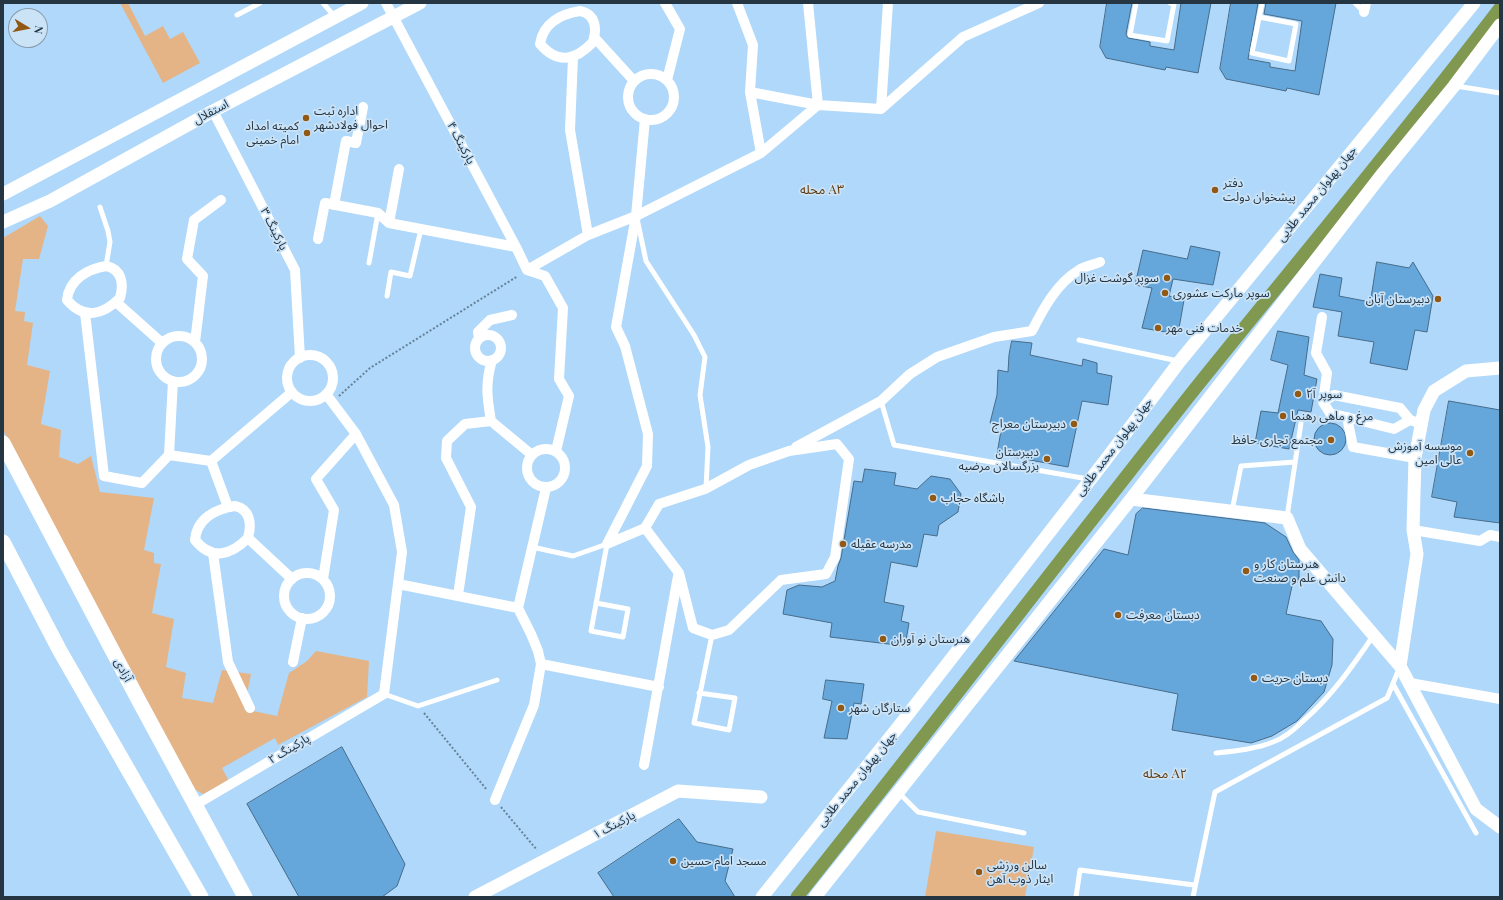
<!DOCTYPE html>
<html>
<head>
<meta charset="utf-8">
<style>
	body { margin:0 }
	#map { position:relative; width:1503px; height:900px; overflow:hidden; background:#afd8fa; font-family:"Playfair Display",serif }
	canvas { display:block }
	.frame { position:absolute; inset:0; border:4px solid #253542; pointer-events:none }
	.north { position:absolute; left:8px; top:8px; width:40px; height:40px; box-sizing:border-box; background:#cbe3f7; border:1px solid #899daf; border-radius:50%; rotate:100deg; font-size:11px; font-weight:700; line-height:16px; text-align:center; color:#253542 }
	.north::after { content:''; display:block; margin:auto; width:14px; height:18px; background:#925915; clip-path:polygon(50% 0,100% 100%,50% 72%,0 100%) }
</style>
</head>
<body>
<div id="map">
<canvas width="1503" height="900"></canvas>
<div class="frame"></div>
<div class="north">N</div>
</div>
<script>
const c = document.querySelector('canvas').getContext('2d');
c.lineJoin = 'round';
function fill(path, color) {
  c.fillStyle = color;
  c.fill(path, 'evenodd');
}
function strokePath(path, color, width, dash) {
  c.strokeStyle = color;
  c.lineWidth = width;
  c.lineCap = dash ? 'butt' : 'round';
  c.setLineDash(dash || []);
  c.stroke(path);
}
function label(font, color, halo, rows, align = 'center') {
  c.font = font + ' "Playfair Display","Noto Sans Arabic",serif';
  c.lineWidth = 3.5;
  c.setLineDash([]);
  c.textBaseline = 'middle';
  c.strokeStyle = halo;
  c.fillStyle = color;
  for (const [text, x, y, turn = 0] of rows) {
    c.save();
    c.translate(x, y);
    c.rotate((+turn || 0) * Math.PI / 180);
    c.textAlign = isNaN(turn) ? turn : align;
    if (halo) c.strokeText(text, 0, 0);
    c.fillText(text, 0, 0);
    c.restore();
  }
}
fill(new Path2D(`
	M120,3H128L145,36L163,26L170,39L183,32L200,63L163,83Z
	M40,216L48,226L39,259H23L15,311L25,312L24,321L33,323L27,365L50,371L41,424L61,430L59,457L78,464L91,456L100,492L154,498L144,550L154,553V563L161,564L152,613L174,619L166,667L186,673L182,698L213,703L222,670L251,674L244,709L277,716L289,673L307,661L316,651L369,661L367,697L278,745L275,738L222,768L229,781L203,794L194,789L56,532L3,430V238Z
	M936,831L1034,847L1025,897H925Z`), '#e4b487');
strokePath(new Path2D(`
	M797,897C931,729 1061,558 1194,390C1296,263 1401,138 1500,8`), '#809850', 13);
const building = new Path2D(`
	M1107,3H1132L1126,34L1128,38L1150,42V46L1174,50L1181,3H1211L1198,73L1166,67L1165,70L1106,58L1100,47Z
	M1231,3H1258L1248,59L1270,63V67L1295,71L1302,21L1264,14L1266,3H1336L1319,95L1287,88L1286,91L1226,79L1220,69Z
	M1191,246L1220,252L1213,285L1173,279L1169,296L1184,300L1178,334L1142,328L1152,288L1135,285L1143,250L1187,259Z
	M1377,262L1409,268L1413,262L1433,296L1427,332L1415,330L1407,370L1370,363L1374,342L1338,336L1342,312L1313,307L1320,274L1342,278L1339,296L1370,302Z
	M1278,331L1309,337L1304,375L1317,379L1311,412L1298,410L1289,449L1255,443L1261,411L1278,413L1288,365L1271,360Z
	M1012,341L1032,343L1030,355L1082,366L1083,359L1097,363V373L1112,376L1108,405L1082,401L1068,467L997,454L1002,425L990,423L997,395L998,370L1008,372L1009,355Z
	M1449,401L1500,410V523L1454,517L1457,502L1432,497Z
	M1314 439a16 16 0 1 1 32 0a16 16 0 1 1-32 0Z
	M865,469L896,473L894,485L917,489L931,476L950,479L961,494L958,512L939,525L937,536L924,534L917,567L891,562L884,602L904,606L901,621L909,623L905,646L830,637L832,623L783,614L787,590L799,585L822,587L835,581L838,566L841,558L854,481L862,482Z
	M1143,508L1265,523L1286,537L1293,552L1299,560V577L1297,583L1292,586L1286,614L1321,621L1333,639L1332,665L1324,692L1297,721L1272,736L1251,743L1172,730L1178,694L1014,661L1104,549L1128,555L1136,514Z
	M826,680L864,684L861,704L854,703L847,739L824,738L832,701L823,699Z
	M342,747L405,864L397,886L382,897H299L247,804Z
	M679,819L697,842L733,849L725,881L735,897H614L598,873Z`);
fill(building, '#66a7db');
strokePath(building, '#476b89', 1);
strokePath(new Path2D(`
	M339,396L370,368L518,276
	M424,713L487,790
	M501,807L537,850`), '#668299', 2, [2, 2]);
strokePath(new Path2D(`
	M323,3L335,17
	M1136,3L1130,35L1167,41L1174,4L1170,3
	M1355,3L1364,12
	M237,15L260,3
	M1259,17L1296,24L1289,61L1252,53L1262,3
	M1456,86L1500,93
	M100,207L108,231L110,242L106,266
	M638,223L646,261L694,335L705,357L700,395L708,447L706,488
	M369,263L378,213
	M387,296L391,272L410,276L421,229
	M1079,340L1178,361
	M881,401L894,445L1088,479
	M1232,511L1241,466L1295,462
	M1287,517L1301,423
	M532,547L573,556L607,544L591,631L623,637L628,609L596,603
	M1393,684L1476,833
	M699,693L735,698L729,730L694,723L712,635
	M384,694L418,706L497,680
	M1216,753C1235,751 1256,749 1273,742C1285,738 1294,730 1303,721C1331,697 1352,667 1373,636
	M899,793L918,812L1024,833
	M1076,897L1080,870L1194,885
	M1193,897L1215,792L1387,698L1399,669`), '#fff', 5);
strokePath(new Path2D(`
	M386,3L516,247L527,270
	M665,3L680,29L667,80
	M737,3L753,45L750,92L761,153
	M580,11C596,14 597,29 593,42C576,60 558,65 540,44C543,23 561,14 580,11Z
	M1364,12L1366,3
	M594,37L634,81
	M573,57L570,130L588,235
	M628 97a23 23 0 1 1 46 0a23 23 0 1 1-46 0Z
	M750,92L818,105L808,3
	M881,109L888,3
	M213,111L295,270L300,358
	M334,205L346,141L356,143L363,107
	M389,223L399,169
	M318,239L325,203L378,213L389,223L516,247
	M106,266C122,269 124,284 120,298C103,315 84,320 67,300C69,279 88,269 106,266Z
	M527,270L588,235L636,216L761,153L818,105L881,109L963,37L1039,3
	M527,270L545,276L563,308L559,379L569,396L556,451
	M116,302L162,343
	M85,313L104,476L142,483L169,455L211,461L292,392
	M1322,317L1316,353L1327,373L1323,402L1330,413L1394,429L1410,420
	M475 348a13 13 0 1 1 26 0a13 13 0 1 1-26 0Z
	M156 359a23 23 0 1 1 46 0a23 23 0 1 1-46 0Z
	M479,339L478,332L490,320L512,315
	M195,342L203,276L187,259L194,220L221,200
	M287 378a23 23 0 1 1 46 0a23 23 0 1 1-46 0Z
	M1323,402L1334,395L1400,408L1410,420L1416,422
	M1347,417L1353,447L1415,458
	M491,421C487,397 485,384 492,360
	M796,447L881,401L910,374L937,357L994,337L1032,331C1043,309 1057,283 1079,270C1085,266 1093,265 1100,262
	M527 468a19 19 0 1 1 38 0a19 19 0 1 1-38 0Z
	M169,455L173,381
	M211,461L228,507
	M235,506C250,509 252,524 248,538C231,555 212,561 195,540C197,518 216,509 235,506Z
	M1413,530L1480,541L1490,535L1500,537
	M248,538L292,579
	M607,544L645,528L659,504L705,489L749,465L789,451L837,444L849,459L835,557L826,574L781,580L729,630L712,635L693,628L679,573L645,528
	M607,544L647,466L648,434L625,346L616,327L636,216L645,119
	M213,553L228,662L250,708
	M284 596a23 23 0 1 1 46 0a23 23 0 1 1-46 0Z
	M323,579L334,510L316,479L356,434
	M398,584L518,608
	M458,595L471,507L446,458L447,441L465,424L491,421L532,455
	M293,662L302,618
	M541,664L659,687
	M1410,683L1500,699
	M644,765L678,576
	M495,800L534,705L541,664L538,651L531,634L518,608L546,488
	M195,805L384,694L402,552L394,505L356,434L326,394`), '#fff', 10);
strokePath(new Path2D(`
	M3,194L362,3
	M3,222L50,201L213,111L420,3
	M1131,499L1287,518L1300,549L1400,666L1476,809L1500,827
	M1400,666L1417,554L1413,530L1415,458L1424,410L1434,391L1466,371L1500,368
	M475,897L678,791L761,797
	M762,897L899,726L1104,462L1180,361L1474,3
	M815,897L1131,499L1383,173L1454,86L1500,25`), '#fff', 13);
strokePath(new Path2D(`
	M3,443L139,701L245,897
	M3,542L60,651L201,897`), '#fff', 15);
for (const [x, y, r, color] of [
	[306,118,4,"#925915"],
	[307,133,4,"#925915"],
	[1215,190,4,"#925915"],
	[1167,278,4,"#925915"],
	[1165,293,4,"#925915"],
	[1438,299,4,"#925915"],
	[1158,328,4,"#925915"],
	[1298,394,4,"#925915"],
	[1283,416,4,"#925915"],
	[1074,424,4,"#925915"],
	[1331,440,4,"#925915"],
	[1470,453,4,"#925915"],
	[1047,459,4,"#925915"],
	[933,498,4,"#925915"],
	[843,544,4,"#925915"],
	[1246,571,4,"#925915"],
	[1118,615,4,"#925915"],
	[883,639,4,"#925915"],
	[1254,678,4,"#925915"],
	[841,708,4,"#925915"],
	[673,861,4,"#925915"],
	[979,872,4,"#925915"]
]) {
  const dot = new Path2D();
  dot.arc(x, y, r, 0, 2 * Math.PI);
  c.fillStyle = color;
  c.fill(dot);
  strokePath(dot, '#cbe3f7', 1.5);
}
label('12px', '#253542', '#cbe3f7', [
	["اداره ثبت",314,111],
	["احوال فولادشهر",314,125],
	["کمیته امداد",299,126,"right"],
	["امام خمینی",299,140,"right"],
	["دفتر",1223,183],
	["پیشخوان دولت",1223,197],
	["سوپر گوشت غزال",1159,278,"right"],
	["سوپر مارکت عشوری",1173,293],
	["دبیرستان آبان",1430,299,"right"],
	["خدمات فنی مهر",1166,328],
	["سوپر آ۲",1306,394],
	["مرغ و ماهی رهنما",1291,416],
	["دبیرستان معراج",1066,424,"right"],
	["مجتمع تجاری حافظ",1323,440,"right"],
	["موسسه آموزش",1462,446,"right"],
	["عالی امین",1462,460,"right"],
	["دبیرستان",1039,452,"right"],
	["بزرگسالان مرضیه",1039,466,"right"],
	["باشگاه حجاب",941,498],
	["مدرسه عقیله",851,544],
	["هنرستان کار و",1254,564],
	["دانش علم و صنعت",1254,578],
	["دبستان معرفت",1126,615],
	["هنرستان نو آوران",891,639],
	["دبستان حریت",1262,678],
	["ستارگان شهر",849,708],
	["مسجد امام حسین",681,861],
	["سالن ورزشی",987,865],
	["ایثار ذوب آهن",987,879]
], 'left');
label('12px', '#253542', '#cbe3f7', [
	["استقلال",211,112,-28],
	["پارکینگ ۴",461,143,62],
	["جهان پهلوان محمد طلایی",1317,194,-51],
	["پارکینگ ۳",274,229,63],
	["جهان پهلوان محمد طلایی",1114,447,-53],
	["آزادی",123,670,62],
	["پارکینگ ۲",289,749,-31],
	["جهان پهلوان محمد طلایی",857,779,-51],
	["پارکینگ ۱",614,825,-28]
]);
label('13px', '#643c0f', '#cbe3f7', [
	["محله A۳",822,190],
	["محله A۲",1165,774]
]);
</script>
</body>
</html>
